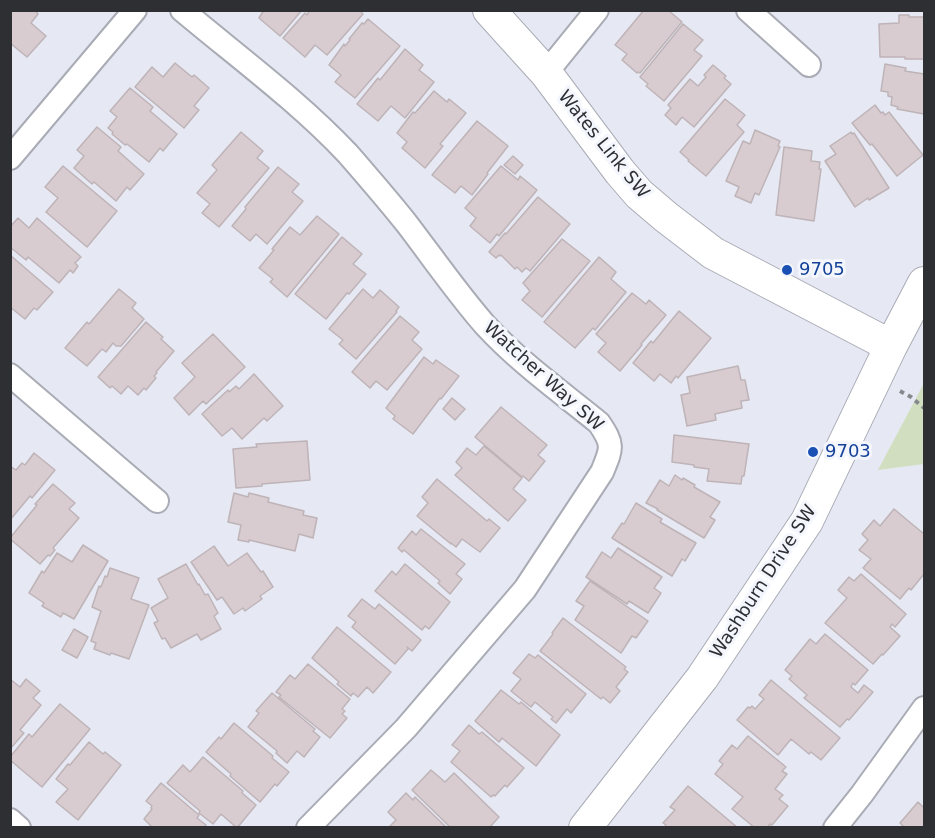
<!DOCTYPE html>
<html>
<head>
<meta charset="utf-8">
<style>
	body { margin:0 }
	#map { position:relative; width:935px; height:838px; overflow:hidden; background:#e6e9f3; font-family:"DejaVu Sans",sans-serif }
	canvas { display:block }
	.frame { position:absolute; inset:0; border:12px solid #2e2f33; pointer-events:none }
</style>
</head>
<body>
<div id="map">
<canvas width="935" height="838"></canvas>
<div class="frame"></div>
</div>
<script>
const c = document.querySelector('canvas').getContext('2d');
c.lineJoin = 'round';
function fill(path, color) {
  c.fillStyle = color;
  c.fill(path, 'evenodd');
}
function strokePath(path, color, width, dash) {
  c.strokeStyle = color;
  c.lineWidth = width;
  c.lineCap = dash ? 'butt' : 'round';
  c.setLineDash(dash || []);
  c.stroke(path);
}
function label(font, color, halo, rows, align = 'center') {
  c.font = font + ' "DejaVu Sans",sans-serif';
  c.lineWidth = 6;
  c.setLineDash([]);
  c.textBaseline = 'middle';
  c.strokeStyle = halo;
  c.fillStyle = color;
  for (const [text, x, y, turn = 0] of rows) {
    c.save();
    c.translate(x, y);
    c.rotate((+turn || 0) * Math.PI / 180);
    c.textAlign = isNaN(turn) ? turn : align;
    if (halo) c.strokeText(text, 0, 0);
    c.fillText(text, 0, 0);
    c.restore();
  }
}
fill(new Path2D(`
	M924,383V464L878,470Z`), '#d1dfc0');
const building = new Path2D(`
	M10,10H35L38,14L31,23L46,36L27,57L10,43Z
	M264,10H302L280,36L259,18Z
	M310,10H359L363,14L327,55L315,45L305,57L283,38L305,13L307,15Z
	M644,10H668L682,22L640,73L638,72L637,73L622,60L627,54L615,45Z
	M899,15H909V17H924V59H905V57H880L879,24L899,23Z
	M368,19L400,46L355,98L335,82L341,75L329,65L344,44L345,46L350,40L349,39L362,23L364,24Z
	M683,24L703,40L694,50L702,56L664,101L646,86L648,84L640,77Z
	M405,49L423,65L419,70L434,82L405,118L391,106L378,121L357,104L378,78L380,80Z
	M175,63L192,77L194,75L209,88L194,106L199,110L184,128L135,87L152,67L163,77Z
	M885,64L906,68L905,71L924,74V114L897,109L898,107L891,105L892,97L888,96V92L881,91Z
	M713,65L726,76L724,78L731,84L694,127L682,117L676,125L665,115L671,108L668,105L690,79L698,86L706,77L704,75Z
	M130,88L153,107L150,111L177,134L163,151L160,148L149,162L127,144L125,145L112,134L113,132L108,128L117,117L110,111Z
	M434,91L447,102L449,99L466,113L440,144L443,146L425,168L402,148L407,142L397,133L413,112L415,113Z
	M725,99L745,115L737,125L744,132L706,176L688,161L689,160L680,152Z
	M875,105L881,113L883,112L885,115L889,112L923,155L897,176L872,144L870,145L852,123Z
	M477,121L508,146L487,173L488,174L472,195L461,186L455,193L432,175Z
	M97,127L121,147L118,151L144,174L130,190L127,187L116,201L94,182L92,184L74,168L84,156L77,150Z
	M755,130L780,141L778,146L780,147L759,195L755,193L751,203L735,196L739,187L726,181L743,141L750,144Z
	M241,132L263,151L257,158L269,168L219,227L202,213L210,204L197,193L217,170L212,165Z
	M851,132L852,134L854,133L889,188L869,200L868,198L855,207L825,161L836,154L830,146Z
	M784,147L812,151L811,161L820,162L819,169H821L814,221L776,215Z
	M513,156L523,165L515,174L504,165Z
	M63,166L117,211L87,247L46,212L58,198L45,187Z
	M501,166L518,180L520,176L537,190L499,236L497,234L490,243L470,226L476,218L465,208Z
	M278,167L299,184L292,192L303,201L267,244L256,234L250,241L232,226L246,209L245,207Z
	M538,197L570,224L530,271L526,268L522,272L517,267L515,269L501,255L500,256L499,255L496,258L489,252L505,233L506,234Z
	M317,216L339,234L287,297L270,282L273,279L259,268L274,250L272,249L290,227L300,235Z
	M18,218L29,228L37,218L81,257L75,263L78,266L73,273L70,270L59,283L28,257L26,260L10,247V227Z
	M342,237L362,254L353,264L366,274L349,294L347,293L326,319L295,294Z
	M562,239L590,261L542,317L522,300L530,291L523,283Z
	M10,255L53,292L37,310L34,308L25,319L10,307Z
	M599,257L616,272L611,279L626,292L595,330L593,328L575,348L544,322Z
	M119,289L136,303L132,308L144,319L121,346H116L113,343L106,352L102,349L87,366L65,348L87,322L89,324Z
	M363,289L373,298L380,290L399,307L396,311L397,312L356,359L339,344L343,340L329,329Z
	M632,293L646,304L649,300L666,315L641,344L642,345L620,371L598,352L606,343L596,334Z
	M679,311L711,338L678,378L676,376L671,383L660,374L654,381L633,363L651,341L653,343Z
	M400,316L419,332L412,340L422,349L387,390L376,381L370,388L352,372Z
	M146,322L163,337L161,339L174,351L156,372L157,373L154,376L156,378L146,390L144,388L138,395L128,386L121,394L112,386L110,388L98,377Z
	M213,334L245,367L206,404L203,401L189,415L174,398L195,377L182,363Z
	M424,357L433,364L436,360L459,376L441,399L440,398L413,434L393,419L395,416L386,408Z
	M738,366L741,380H745L749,400L741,401L742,408L715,414L716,420L687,426L681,395L690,393L687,377Z
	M254,374L283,406L267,421L264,418L242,439L232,428L222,436L202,414L228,390L229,392L236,386L239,389Z
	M452,398L465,409L455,420L443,409Z
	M501,407L547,445L538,455L545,461L529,481L523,476L522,477L475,437Z
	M674,435L749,444L744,476H742L741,484L707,481L709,469L694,467V465L672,462Z
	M307,441L310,480L262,484V486L236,488L233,449L257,447L256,444Z
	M484,446L522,478L513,489L526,500L508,521L455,475L462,468L456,462L467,448L476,455Z
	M34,453L55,470L32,498L30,496L10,520V466L16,470L22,463L25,465Z
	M675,475L682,480L683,478L695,485L694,487L720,502L710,517L715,520L704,538L657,510L658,509L646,503L660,480L669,486Z
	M437,479L487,521L489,519L500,528L480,552L462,539L456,547L451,543V544L417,516L428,503L422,497Z
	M53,484L75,503L69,509L79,518L53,548L55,550L50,556L48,555L40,564L10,539V538L37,505L35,504Z
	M234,493L248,497L249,493L269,498L268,502L304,511L303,515L317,518L313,538L299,534L295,551L249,540V542L238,540L241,525L228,522Z
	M636,503L662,519L660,522L696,543L685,561L682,559L672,576L612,538L622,523L624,524Z
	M894,509L924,534V574L911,590L909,588L900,599L863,568L871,559L859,550L868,540L862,534L874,520L880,526Z
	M421,529L465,564L456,574L462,579L450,594L438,583L440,581L404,550L402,552L398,548L412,531L416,535Z
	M83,545L108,561L74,619L63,613L61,617L42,606L44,603L29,593L42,571L44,573L57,553L72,562Z
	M214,546L228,566L247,553L261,572L263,571L273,587L260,596L262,599L245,611L243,608L234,614L222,597L217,600L191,562Z
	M618,548L662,577L654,588L661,593L648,613L629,601L627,604L586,577L602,552L611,558Z
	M186,564L198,585L199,584L205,595L208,594L218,613L214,616L221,629L201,640L197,634L171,648L165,638L162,639L154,623L158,621L151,608L168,598L158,579Z
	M405,564L450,602L429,629L425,626L422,630L375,591L392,571L396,575Z
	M110,568L139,578L131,599L149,605L129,659L111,653L110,655L94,649L96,643L91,641L101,611L92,607L99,586L101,587L105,576L107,577Z
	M861,574L906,614L895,627L892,624L890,627L900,636L883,655L882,654L873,664L825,623L847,598L838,590L849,577L854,581Z
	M590,581L648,621L636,638L632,636L621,653L575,620L584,606L576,601Z
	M362,599L375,609L379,604L421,640L412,651L407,647L408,649L395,664L352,627L356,622L348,616Z
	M563,618L626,667L624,669L628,672L616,687L620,691L610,703L603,697L601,699L540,651L553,634L552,633Z
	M337,627L391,672L373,693L367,687L358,697L353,693L351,696L337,684L339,682L312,658Z
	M74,629L88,637L77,658L62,650Z
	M825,634L868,670L855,685L853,683L851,687L858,693L864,685L873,692L849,720L847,719L840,727L804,698L807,695L789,679L792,676L785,670L810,639L816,644Z
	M529,654L535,658L538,655L586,694L571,713L567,709L556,723L551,719L553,717L535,702L531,707L511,691L521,679L513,673Z
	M308,664L350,699L342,709L345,711L342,714L347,718L330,738L279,697L281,695L276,692L290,675L295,679Z
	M10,679L20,687L26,679L40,691L33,698L41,705L20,730L24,733L10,749Z
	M771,680L840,738L821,760L811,752L809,754L791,739L778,755L737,720L748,707L750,708L752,706L755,709L764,699L759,695Z
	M501,690L519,704L521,702L560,735L536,766L502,738L499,742L475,721Z
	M272,693L315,729L313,731L320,737L304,757L297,751L287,763L276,753L277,751L248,727L259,713L256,711Z
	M60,704L90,729L42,787L10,760V757L29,734L32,737Z
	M234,723L273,756L272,758L289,772L277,786L275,784L260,802L230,776L231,774L206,752L219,737L221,739Z
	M469,725L479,734L482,732L524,768L507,787L505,785L495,796L493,795L491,797L451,762L460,751L452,745Z
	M748,736L786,767L782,771L787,774L775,789L783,795L779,799L788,806L772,825L770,824L767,828H755L732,809L743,797L715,774L723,764L719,761L732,745L737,749Z
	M89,742L103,754L105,752L121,765L78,820L56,802L68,789L56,779L68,764L70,765Z
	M203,757L243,791L242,793L256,805L237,828L221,814L213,824L199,813L200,811L167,783L183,765L190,772Z
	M431,770L445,782L454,773L499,817L489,828H451L412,790Z
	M161,783L199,815L197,818L206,825L204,828H153L144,819L152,809L151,808L152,806L146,801Z
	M688,786L738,828H664L666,825L663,823L675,810L670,807Z
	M406,793L413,800L415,797L447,828H388L396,820L388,812Z
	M918,802L924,808V828H905L900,823Z`);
fill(building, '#d8ccd1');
strokePath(building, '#beb3b7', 1.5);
const street = new Path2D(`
	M182,10C238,57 298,101 348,154C368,177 388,200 407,224C433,258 457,293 485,325C519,362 561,392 599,423C614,445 612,448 602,472L525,589L406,728L308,828
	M748,10L809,65
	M546,73L597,10
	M10,158L135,10
	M10,375L157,501
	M10,820L19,828
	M835,828L862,794L924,708`);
const secondary = new Path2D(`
	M489,10L546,73L620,172L639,194L666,217L713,253L891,346
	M585,828L702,678L807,521L891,346L924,283`);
strokePath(street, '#a9abb5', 26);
strokePath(secondary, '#a9abb5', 34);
strokePath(new Path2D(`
	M900,391L911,397L924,408`), '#86888e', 4, [4.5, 4.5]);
strokePath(street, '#fff', 22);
strokePath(secondary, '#fff', 32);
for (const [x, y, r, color] of [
	[787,270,6,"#1a4fb4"],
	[813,452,6,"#1a4fb4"]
]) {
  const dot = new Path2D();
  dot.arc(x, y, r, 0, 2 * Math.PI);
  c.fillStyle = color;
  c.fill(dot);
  strokePath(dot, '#f4f6fe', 2);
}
label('18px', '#2e2f33', '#f4f6fe', [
	["Wates Link SW",603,145,51],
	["Watcher Way SW",543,377,42],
	["Washburn Drive SW",764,582,-57]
]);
label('18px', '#164399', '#f4f6fe', [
	["9705",799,270],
	["9703",825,452]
], 'left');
</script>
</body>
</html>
